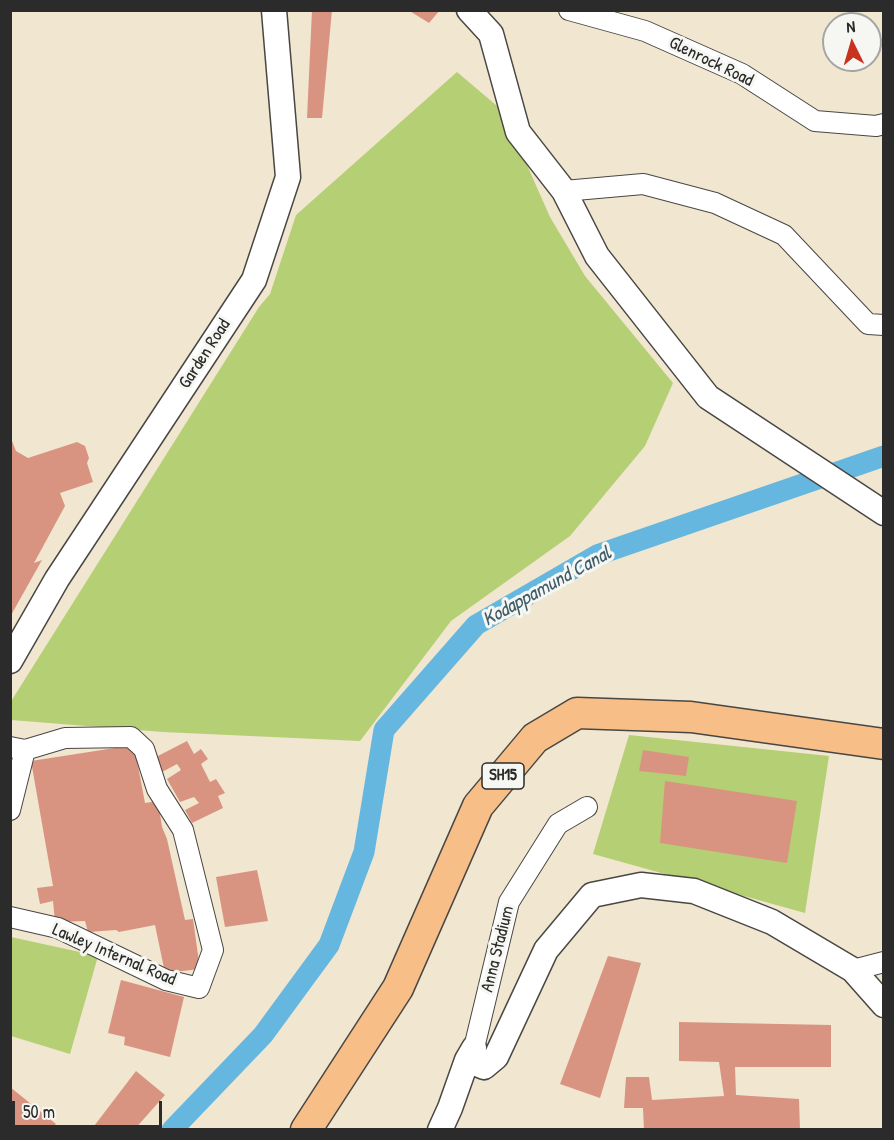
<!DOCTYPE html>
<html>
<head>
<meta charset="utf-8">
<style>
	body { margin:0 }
	#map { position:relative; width:894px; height:1140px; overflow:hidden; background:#f1e6d0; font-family:"Patrick Hand",sans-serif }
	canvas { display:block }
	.frame { position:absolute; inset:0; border:12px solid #2b2b2b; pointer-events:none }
	.north { position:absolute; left:822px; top:12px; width:60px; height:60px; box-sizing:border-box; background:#f6f6f2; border:2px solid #a5a5a2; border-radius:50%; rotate:355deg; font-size:16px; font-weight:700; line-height:24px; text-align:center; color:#2b2b2b }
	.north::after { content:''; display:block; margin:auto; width:21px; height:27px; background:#c8321e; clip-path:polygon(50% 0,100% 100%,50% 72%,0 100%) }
	.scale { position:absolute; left:12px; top:1101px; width:150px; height:27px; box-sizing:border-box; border:3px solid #2b2b2b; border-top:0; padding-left:8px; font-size:18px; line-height:21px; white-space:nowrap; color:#2b2b2b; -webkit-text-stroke:4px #f6f6f2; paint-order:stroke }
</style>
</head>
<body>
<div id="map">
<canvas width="894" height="1140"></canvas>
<div class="frame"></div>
<div class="north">N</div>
<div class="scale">50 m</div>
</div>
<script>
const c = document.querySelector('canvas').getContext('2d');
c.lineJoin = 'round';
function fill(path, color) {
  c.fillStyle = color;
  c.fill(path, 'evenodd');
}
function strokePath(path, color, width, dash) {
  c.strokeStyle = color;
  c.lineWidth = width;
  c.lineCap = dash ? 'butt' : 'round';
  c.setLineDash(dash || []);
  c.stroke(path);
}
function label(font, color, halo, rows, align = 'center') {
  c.font = font + ' "Patrick Hand",sans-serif';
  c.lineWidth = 6;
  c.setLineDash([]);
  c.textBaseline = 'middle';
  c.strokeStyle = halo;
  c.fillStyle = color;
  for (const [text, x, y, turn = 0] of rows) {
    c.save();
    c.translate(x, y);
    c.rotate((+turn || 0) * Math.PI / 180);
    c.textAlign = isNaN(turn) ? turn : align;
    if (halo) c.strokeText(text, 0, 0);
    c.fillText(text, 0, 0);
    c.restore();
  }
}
fill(new Path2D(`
	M457,72L503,111L550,217L585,276L673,383L645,446L570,536L451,621L360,741L163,732L11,720L10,703L259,307L270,294L296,215Z
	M629,735L829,756L805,913L593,854Z
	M11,937L98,956L70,1054L11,1036Z`), '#b5cf74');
strokePath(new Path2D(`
	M172,1130L263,1035L329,945L364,852L384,730L476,625L597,555L884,456`), '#65b7e0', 21);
fill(new Path2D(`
	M312,10H332L322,118H307Z
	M408,10H440L429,23Z
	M12,441L16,451L28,458L77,442L85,446L89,458L87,463L93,482L60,493L65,506L34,563L42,560L10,617V442Z
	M187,741L194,754L201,749L208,759L201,764L210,782L216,779L225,793L218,796L223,808L192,823L185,810L199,803L194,797L180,802L167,779L181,770L177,764L162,772L156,757Z
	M134,745L145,803L158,801L162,827L167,839L185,920L193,919L200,969L165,973L155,925L119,932L116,930L88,932L85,921L55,922L53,901L40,904L37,888L53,886L31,761Z
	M643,750L689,757L686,776L639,771Z
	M665,781L797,801L787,863L660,843Z
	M257,870L268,921L225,927L216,877Z
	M608,956L641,963L600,1098L560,1084Z
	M121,980L184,997L170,1057L124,1045L125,1037L108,1033Z
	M679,1022L831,1025V1067H735L736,1095L799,1099L800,1130H644L643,1108H624L626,1077H649L652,1100L724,1096L719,1062L679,1061Z
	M136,1071L165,1095L134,1130H91Z
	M10,1087L56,1124L48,1130H10Z`), '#d99481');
const minor = new Path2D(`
	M569,10L645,31L742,74L815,121L876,126L884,124
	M564,191L643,184L715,203L784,235L868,324L884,325
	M10,747L25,750L10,810
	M10,917L58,928L166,980L199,988L213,950L183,830L157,789L144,749L131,737L65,738L25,750
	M853,970L884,962
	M474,1048L509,902L558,824L587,807`);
const tertiary = new Path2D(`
	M469,10L491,34L518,132L564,191L597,256L708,397L884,513
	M10,661L57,579L254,280L288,177L274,10
	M474,1048L467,1060L484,1067L496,1057L546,950L592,895L641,885L694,891L772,922L853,970L884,1005
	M440,1130L450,1108L467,1060`);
const primary = new Path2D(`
	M306,1130L398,988L478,806L535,738L577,713L691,717L884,744`);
strokePath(minor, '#494744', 22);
strokePath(tertiary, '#494744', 27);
strokePath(primary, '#494744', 33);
strokePath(minor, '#fff', 20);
strokePath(tertiary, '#fff', 24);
strokePath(primary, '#f7be88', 30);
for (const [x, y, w] of [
	[503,776,42]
]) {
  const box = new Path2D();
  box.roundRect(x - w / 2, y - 13, w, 26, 4.5);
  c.fillStyle = '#f6f6f2';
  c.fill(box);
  strokePath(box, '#2b2b2b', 1.5);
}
label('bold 16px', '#2b2b2b', null, [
	["SH15",503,776]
]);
label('18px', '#2b2b2b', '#f6f6f2', [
	["Glenrock Road",711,62,26],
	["Garden Road",205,354,-57],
	["Anna Stadium",498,949,-76],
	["Lawley Internal Road",114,955,23]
]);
label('italic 20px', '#3f5c6a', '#f6f6f2', [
	["Kodappamund Canal",547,587,-29]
]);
</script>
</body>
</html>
